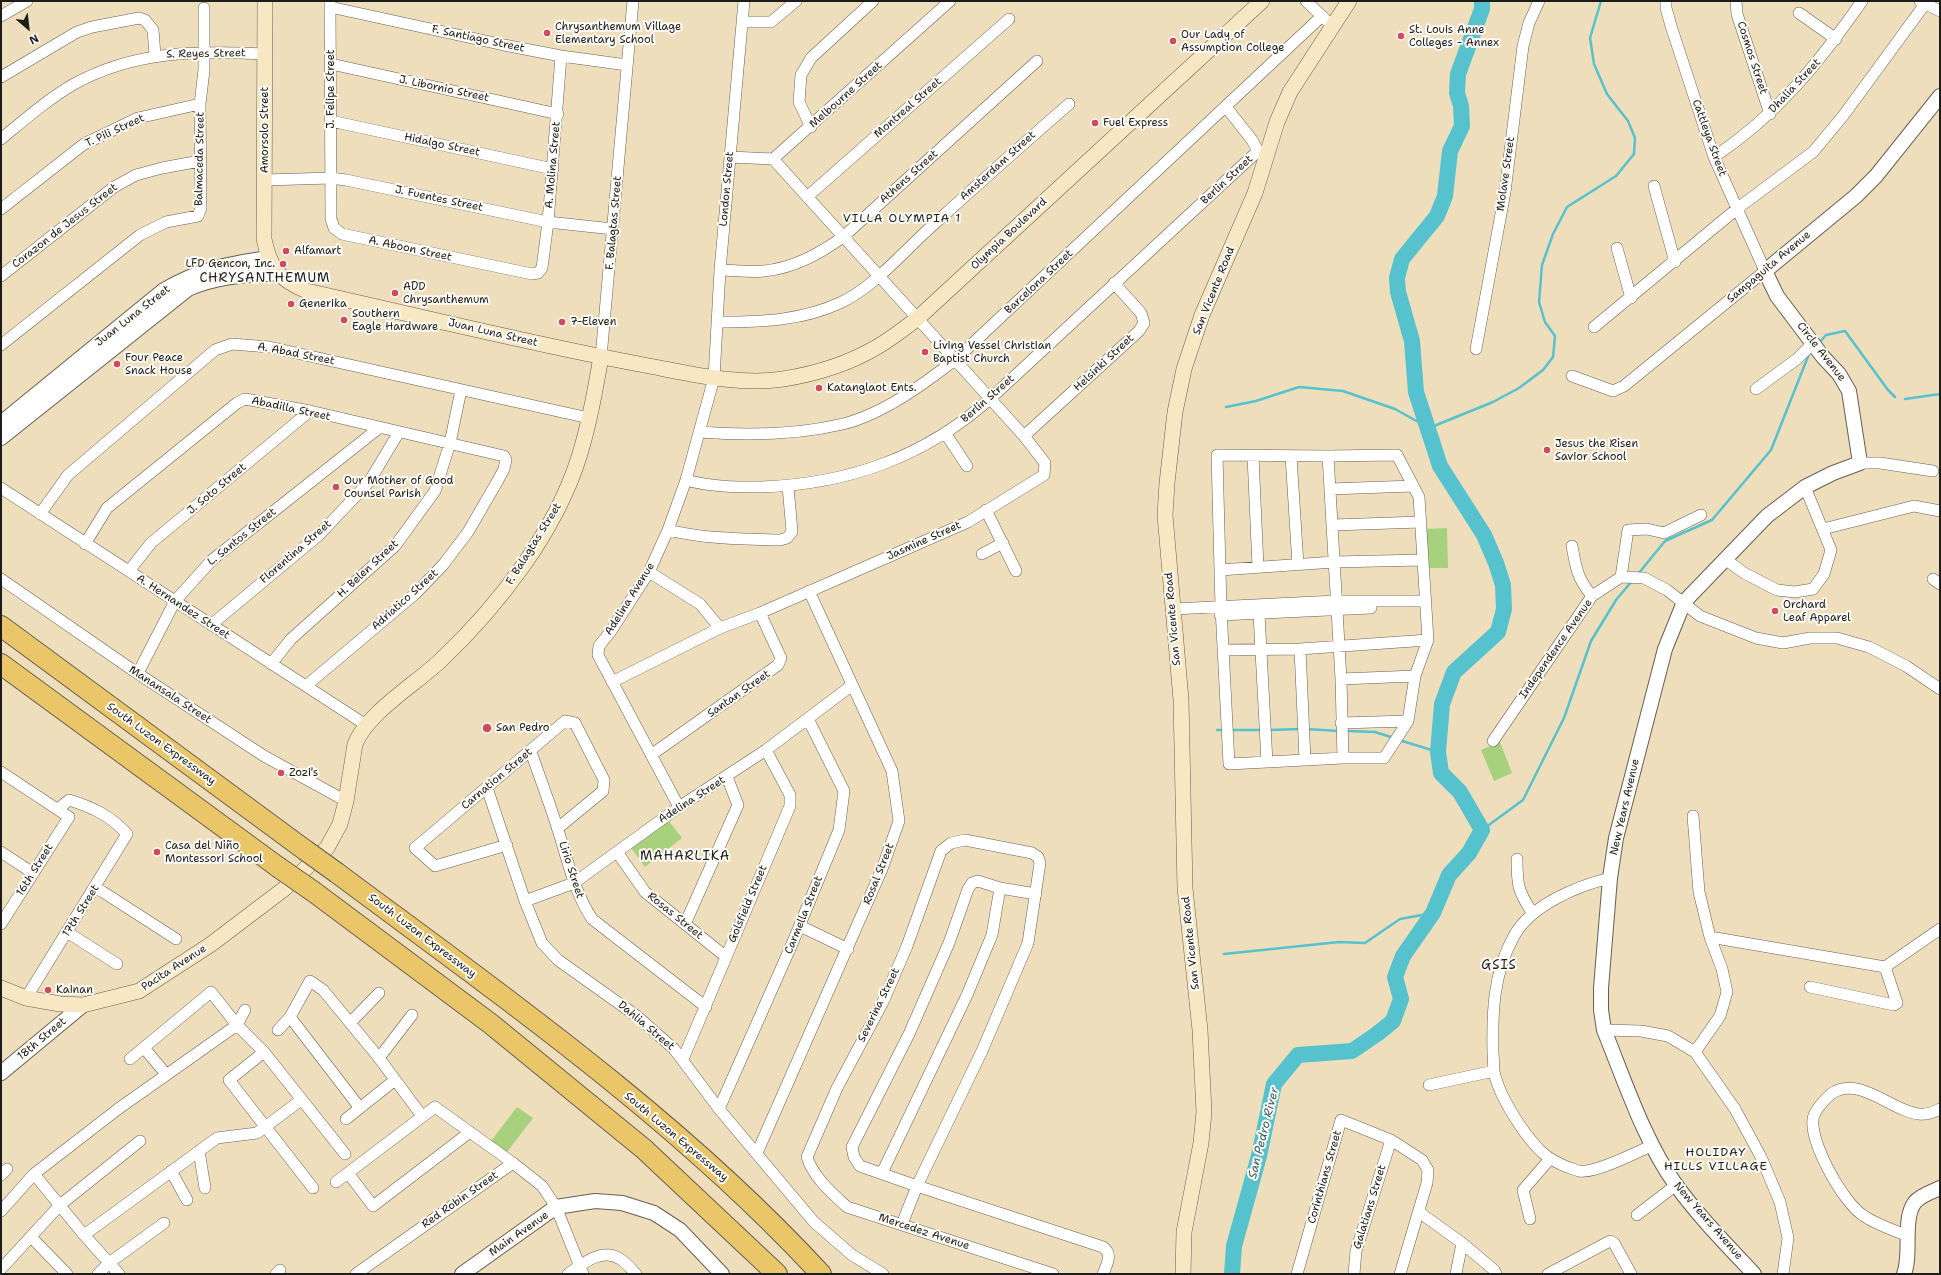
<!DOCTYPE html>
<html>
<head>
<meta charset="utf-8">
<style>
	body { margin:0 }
	#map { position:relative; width:1941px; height:1275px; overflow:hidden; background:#efdebc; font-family:"Shantell Sans",sans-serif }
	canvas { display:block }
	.frame { position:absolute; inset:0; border:2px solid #1c1c1c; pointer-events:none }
	.north { position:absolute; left:8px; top:8px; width:40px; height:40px; -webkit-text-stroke:3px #fdfcf7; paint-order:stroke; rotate:152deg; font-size:11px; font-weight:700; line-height:16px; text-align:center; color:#1c1c1c }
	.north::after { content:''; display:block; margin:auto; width:14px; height:18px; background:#1c1c1c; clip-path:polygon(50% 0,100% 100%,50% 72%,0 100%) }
</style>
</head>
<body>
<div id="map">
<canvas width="1941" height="1275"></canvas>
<div class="frame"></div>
<div class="north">N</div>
</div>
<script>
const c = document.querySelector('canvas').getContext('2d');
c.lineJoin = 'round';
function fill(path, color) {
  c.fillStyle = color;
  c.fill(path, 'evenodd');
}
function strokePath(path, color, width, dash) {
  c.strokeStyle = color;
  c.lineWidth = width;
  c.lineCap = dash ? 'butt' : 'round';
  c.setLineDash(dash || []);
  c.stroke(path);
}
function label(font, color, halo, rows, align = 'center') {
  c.font = font + ' "Shantell Sans",sans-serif';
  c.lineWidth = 4;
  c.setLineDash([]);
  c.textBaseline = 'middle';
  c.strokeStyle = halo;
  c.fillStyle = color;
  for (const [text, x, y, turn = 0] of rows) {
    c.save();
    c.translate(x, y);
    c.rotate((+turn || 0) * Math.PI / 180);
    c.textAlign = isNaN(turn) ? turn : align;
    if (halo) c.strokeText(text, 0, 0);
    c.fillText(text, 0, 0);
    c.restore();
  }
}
fill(new Path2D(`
	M1447,528L1448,568H1426L1425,529Z
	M1500,742L1512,773L1494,781L1481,750Z
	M668,820L682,838L645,867L631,848Z
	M517,1107L533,1118L507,1152L491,1141Z`), '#a7d17c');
strokePath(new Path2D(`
	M1819,343L1826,335L1845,331L1888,390L1895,397
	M1905,399L1940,394
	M1226,407L1256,401L1299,387L1343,391L1395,409L1429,428L1493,402L1519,388L1543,370L1553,357L1555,336L1545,322L1539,302L1542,265L1553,234L1567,207L1616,176L1634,154L1635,138L1628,121L1607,94L1594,64L1590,38L1601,1
	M1638,574L1665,541L1712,520L1771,450L1809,354
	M1306,729L1339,731
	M1217,730H1225
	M1230,730H1263
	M1268,730L1301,729
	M1346,731L1375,732L1394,738
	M1399,740L1438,752
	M1482,830L1523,800L1564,718L1591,641L1616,600L1632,581
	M1224,954L1339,942L1365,943L1400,919L1433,913`), '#55c2cd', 2.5);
strokePath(new Path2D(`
	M1232,1274L1234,1246L1259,1156L1274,1084L1298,1055L1352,1051L1377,1034L1393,1021L1401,999L1395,977L1403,956L1433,913L1449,875L1469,853L1482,830L1460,792L1441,773L1438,752L1442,704L1454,672L1498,632L1504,609L1503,585L1496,563L1484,535L1440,466L1416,392L1412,341L1398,292L1397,278L1402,259L1437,216L1445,196L1450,151L1462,126L1461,106L1457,93L1458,74L1482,9V1`), '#55c2cd', 16);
const minor = new Path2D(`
	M330,1L331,219L334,228L342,234L532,274L538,273L542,268L548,222L561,56
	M1306,1L1326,20
	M1736,1L1737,14L1770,114
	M1920,1L1940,11
	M330,7L504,45L561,56L627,65
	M1799,13L1836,39
	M1,16L27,1
	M742,22H771L796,1
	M331,64L558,114
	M1,77L77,32L92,27L139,18L145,20L153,30L155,55
	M331,121L553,169
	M811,127L799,102L801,75L811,58L873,1
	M1,139C24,120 48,99 74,84C136,50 197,51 266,54
	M730,157L773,159L950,1
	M1714,157C1778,114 1818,64 1862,1
	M265,180L331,178L346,180L548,222L613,229
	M1654,186L1675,262
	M807,197L1009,19
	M1,209L84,144L138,118L200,104
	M1617,248L1631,298
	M720,270C734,270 750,273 764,271C794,268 819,254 843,237L1037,61
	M1,276L114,187L136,175L162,168L200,161
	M718,322C761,322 802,321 842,302C875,286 904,251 932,226C977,185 1023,144 1069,104
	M1594,327L1738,208L1813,152L1843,116L1925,4
	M1,345L140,235L166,222L198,216L201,208L200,104L204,70V8
	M1476,349L1505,192L1523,46L1529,23L1539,1
	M601,357L633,1
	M1572,376L1613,391L1624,386L1765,271L1714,157L1671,26L1666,8V1
	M1756,389L1797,359L1813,343
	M700,432C748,436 796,435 843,424C883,414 924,384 956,359L1322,16
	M945,433L967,466
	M1024,436L1139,331L1144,323L1141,313L1114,283
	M1217,455L1328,456L1397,455L1419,497L1428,640L1415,676L1408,721L1384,758H1343L1229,764L1221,608Z
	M1253,456L1258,567
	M1291,456L1298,565
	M1328,456L1341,679L1343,758
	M1860,463H1880L1933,471
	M686,480C711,487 736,487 761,487C849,484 925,457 991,398L1258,151L1252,140L1226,107
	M1,488L366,725
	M1330,489L1413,486
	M986,510L1016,571
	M40,514L68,475L215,350L232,344L269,347L589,418
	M1333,525L1421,522
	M1823,529L1914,506L1940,511
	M668,530C705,539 742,539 780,540L787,538L792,532L788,486
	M85,544L107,508L237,403L245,399L310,411L504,456L506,460L504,469L497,482L468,532L443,565L415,594L307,685
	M1572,546C1576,568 1577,578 1592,596
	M982,554L1003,543
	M1725,559L1744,573L1777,590L1795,592L1813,589L1824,574L1831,550L1805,487
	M1220,570L1334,562L1422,560
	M129,571L151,543L310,411
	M649,572L700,604L720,628
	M1621,577L1628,530L1647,529L1664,533L1701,515
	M1,579L134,671L264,756L346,801
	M1933,579L1940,584
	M1173,609L1336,601H1425
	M1259,614L1267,762
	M1220,615L1371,608
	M211,625L319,535L369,482L399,432
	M1300,649L1305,760
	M1223,650L1300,649L1428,640
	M271,664L291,639L395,546L435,491L450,443L461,390
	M138,673L175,601L212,560L379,428
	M1341,679L1415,676
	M612,682L720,628L760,613L968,522L1044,475L1045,463L1024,436L773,159
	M1341,723L1408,721
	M1493,741L1592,596L1621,577L1644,578L1667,590L1700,616L1756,638L1783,643L1810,638H1837L1869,647L1906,666L1940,689
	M531,752C540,778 550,804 558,830C568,861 574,891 592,919L706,1007
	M651,755L778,665L781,658L760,613
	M1,772L69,817L1,924
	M487,788L525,901L542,943L558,960L638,1017L674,1049L719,1109L814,1222L852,1255L883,1274
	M679,807L598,655L599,646L611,631L649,572L668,530L686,480L714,378L720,270L744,1
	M1693,816L1699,892L1710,937L1722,969L1727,992L1720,1016L1695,1052
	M507,845L435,866L415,848L565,721L575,723L604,780L603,791L558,828
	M1,852L33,873
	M617,852L645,892L725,956
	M1517,859C1517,886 1518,891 1533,914
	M1610,878C1577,886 1531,905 1514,936C1493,973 1492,1014 1493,1054C1494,1060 1493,1066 1494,1072C1499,1094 1513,1116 1526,1134C1540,1152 1546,1158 1567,1167C1571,1168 1575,1170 1579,1171C1595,1174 1637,1152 1653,1145
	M95,888L103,892L176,939
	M1036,894L1000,888L978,881L972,883L968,889L949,943L909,1034L852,1147L854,1157L860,1166L917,1186L1103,1247C1113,1254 1107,1264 1103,1274
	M525,901L574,883L679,807L766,750L851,686
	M685,924L738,805L727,777
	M800,926L848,949
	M67,932L117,964
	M1710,937L1885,967L1940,929
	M1810,987L1894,1005L1897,1003L1885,967
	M26,998L127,834C111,816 92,807 69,800L58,809
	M290,1017L360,1108
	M350,1023L379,993
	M278,1030L290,1017L310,981L323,990L379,1058L422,1116
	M1604,1030L1641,1031L1668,1036L1695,1052L1735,1109L1761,1157L1780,1202L1788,1238L1783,1274
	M144,1048L166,1074
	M264,1052L229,1080L313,1188
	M379,1058L412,1015
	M130,1059L211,992L237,1025L264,1052L345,1154
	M683,1059L790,806V795L766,750
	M1429,1085L1494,1071
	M719,1109L792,944L839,830L844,791L808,719
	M346,1119L395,1080
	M199,1151L205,1188
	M757,1153L882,869L899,821L892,771L809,591
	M171,1171L187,1200
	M348,1173L373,1206L470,1132
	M882,1173L967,995L992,935L1000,888
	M34,1174L84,1235L119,1274
	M1,1175L7,1169
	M336,1182L435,1107L513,1163L542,1186L556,1207L583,1274
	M1,1211L34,1174L118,1109L237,1025L245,1010
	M1419,1212L1462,1243L1494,1270L1496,1274
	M1637,1215L1676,1185
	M1530,1219L1523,1190L1549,1160
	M902,1224L917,1186L982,1051L1028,943L1040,863L1038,857L1032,853L965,840L951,843L941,851L907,946L883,1002L837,1088L807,1157C813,1177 832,1193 847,1207L1053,1274
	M84,1235L217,1138L257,1133L301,1100
	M1908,1236C1894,1230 1877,1225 1864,1216C1843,1203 1810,1143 1813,1119C1814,1111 1825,1099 1831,1094C1858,1074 1893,1112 1919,1114C1926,1115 1934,1112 1940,1109
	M31,1237L67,1274
	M1,1269L60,1205L140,1141
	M98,1274L109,1263L164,1223
	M276,1274L280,1270
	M356,1274L513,1163
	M568,1274C582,1264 602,1247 620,1259C626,1262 631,1269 636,1274
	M1297,1274L1341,1120L1391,1140L1422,1160L1428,1170L1427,1183L1400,1274
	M1354,1274L1356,1251L1391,1140
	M1456,1274L1462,1243
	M1548,1274L1610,1241L1614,1243L1631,1274`);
const tertiary = new Path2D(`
	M1,423L164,290C199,269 229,264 268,258
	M1,438L188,289C217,276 247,275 278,273
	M1,1073L83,1005
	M462,1274L556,1207L595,1201L622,1203L654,1213L680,1230L722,1274
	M1754,1274C1727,1245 1699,1217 1676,1185C1645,1143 1624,1079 1604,1030L1601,1010V988L1610,878L1616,838L1665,649L1684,602L1767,516L1805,487L1833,473L1860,463L1849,391L1839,374L1823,357L1777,296L1765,271L1856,196L1876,176L1940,96
	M1904,1274C1912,1254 1902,1219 1915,1202C1921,1195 1932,1192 1940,1188`);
const secondary = new Path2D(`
	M265,1L264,239C270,268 278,279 307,291C419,316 531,344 644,365C687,373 739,386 783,379C815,374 848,364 877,347C891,339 905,328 918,318L1262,1
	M1,988L26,998L60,1004L83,1005L139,991L210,945L284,889L327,848L340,824L346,801L355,744C368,712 416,684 441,660C498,606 555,533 579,457C589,425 595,391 601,357
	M1183,1274L1184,1232L1201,1143L1204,1112L1200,1030L1185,888L1181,700L1165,515L1167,483L1175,412L1184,369L1202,315L1255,193L1277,122L1290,92L1349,1`);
const motorway = new Path2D(`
	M1,626L305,850
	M1,664L278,867
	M337,873C505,998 679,1120 821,1274
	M314,892L491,1024L644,1149L777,1274`);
strokePath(minor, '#666054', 12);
strokePath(tertiary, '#666054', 16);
strokePath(secondary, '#666054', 16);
strokePath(motorway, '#666054', 22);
strokePath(minor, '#fff', 11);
strokePath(tertiary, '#fff', 14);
strokePath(secondary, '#f7e8c3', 15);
strokePath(motorway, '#ebc669', 20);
const motorwayBridge = new Path2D(`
	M305,850L337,873
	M278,867L314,892`);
strokePath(motorwayBridge, '#666054', 22, []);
strokePath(motorwayBridge, '#ebc669', 20);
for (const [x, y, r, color] of [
	[547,33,4,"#d1495b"],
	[1401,36,4,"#d1495b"],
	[1173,41,4,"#d1495b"],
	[1095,123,4,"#d1495b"],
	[286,251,4,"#d1495b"],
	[283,264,4,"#d1495b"],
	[395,293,4,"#d1495b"],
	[291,304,4,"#d1495b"],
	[344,320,4,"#d1495b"],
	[562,322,4,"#d1495b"],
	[925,352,4,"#d1495b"],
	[117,364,4,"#d1495b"],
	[819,388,4,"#d1495b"],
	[1547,450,4,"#d1495b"],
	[336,487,4,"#d1495b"],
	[1775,611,4,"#d1495b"],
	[487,728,5,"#d1495b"],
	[281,773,4,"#d1495b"],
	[157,852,4,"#d1495b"],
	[48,990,4,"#d1495b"]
]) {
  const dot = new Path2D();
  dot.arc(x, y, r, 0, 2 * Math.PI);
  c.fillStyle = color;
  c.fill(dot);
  strokePath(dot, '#fdfcf7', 1.5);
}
label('11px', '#1c1c1c', '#fdfcf7', [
	["Chrysanthemum Village",555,27],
	["Elementary School",555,40],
	["St. Louis Anne",1409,30],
	["Colleges - Annex",1409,43],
	["Our Lady of",1181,35],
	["Assumption College",1181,48],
	["Fuel Express",1103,123],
	["Alfamart",294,251],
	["LFD Gencon, Inc.",275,264,"right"],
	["ADD",403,287],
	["Chrysanthemum",403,300],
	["Generika",299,304],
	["Southern",352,314],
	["Eagle Hardware",352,327],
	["7-Eleven",570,322],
	["Living Vessel Christian",933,346],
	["Baptist Church",933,359],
	["Four Peace",125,358],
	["Snack House",125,371],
	["Katanglaot Ents.",827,388],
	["Jesus the Risen",1555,444],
	["Savior School",1555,457],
	["Our Mother of Good",344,481],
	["Counsel Parish",344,494],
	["Orchard",1783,605],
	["Leaf Apparel",1783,618],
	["San Pedro",496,728],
	["Zozi's",289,773],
	["Casa del Niño",165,846],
	["Montessori School",165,859],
	["Kainan",56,990]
], 'left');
label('11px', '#1c1c1c', '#fdfcf7', [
	["F. Santiago Street",478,39,12],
	["S. Reyes Street",206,54,-1],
	["Cosmos Street",1752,58,72],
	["Dhalia Street",1795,86,-47],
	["J. Felipe Street",331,89,-90],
	["J. Libornio Street",444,89,12],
	["Melbourne Street",846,95,-42],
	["Montreal Street",908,108,-41],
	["Amorsolo Street",265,130,-90],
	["T. Pili Street",115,131,-25],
	["Cattleya Street",1709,138,70],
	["Hidalgo Street",442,145,12],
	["Balmaceda Street",200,159,-89],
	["A. Molina Street",553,165,-85],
	["Amsterdam Street",998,166,-42],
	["Molave Street",1506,174,-82],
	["Athens Street",909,177,-42],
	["Berlin Street",1227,180,-43],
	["London Street",727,189,-85],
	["J. Fuentes Street",439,199,12],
	["F. Balagtas Street",614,223,-85],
	["Corazon de Jesus Street",65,226,-38],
	["Olympia Boulevard",1009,234,-43],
	["A. Aboon Street",410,249,12],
	["Sampaguita Avenue",1769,267,-40],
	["Barcelona Street",1039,282,-43],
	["San Vicente Road",1214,291,-68],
	["Juan Luna Street",133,316,-38],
	["Juan Luna Street",493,333,13],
	["Circle Avenue",1821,352,52],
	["A. Abad Street",296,354,11],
	["Helsinki Street",1104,363,-43],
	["Berlin Street",988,399,-41],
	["Abadilla Street",291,409,12],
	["J. Soto Street",217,489,-40],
	["L. Santos Street",242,537,-39],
	["Jasmine Street",924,541,-24],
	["F. Balagtas Street",534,544,-58],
	["Florentina Street",296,552,-41],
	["H. Belen Street",368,569,-43],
	["Adelina Avenue",630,599,-58],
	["Adriatico Street",405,600,-42],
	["A. Hernandez Street",183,607,33],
	["San Vicente Road",1173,619,-95],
	["Independence Avenue",1556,649,-55],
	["Santan Street",739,694,-35],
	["Manansala Street",170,695,33],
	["South Luzon Expressway",161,744,36],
	["Carnation Street",497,779,-40],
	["Adelina Street",692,800,-33],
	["New Years Avenue",1625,807,-77],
	["16th Street",35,870,-58],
	["Lirio Street",571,870,72],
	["Rosal Street",879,874,-68],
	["Golsfield Street",748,904,-67],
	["17th Street",81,911,-58],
	["Carmella Street",804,915,-68],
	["Rosas Street",675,916,39],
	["South Luzon Expressway",422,936,37],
	["San Vicente Road",1191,943,-96],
	["Pacita Avenue",174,968,-33],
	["Severina Street",879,1005,-64],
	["Dahlia Street",646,1026,40],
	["18th Street",42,1039,-40],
	["South Luzon Expressway",676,1137,40],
	["Corinthians Street",1325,1177,-74],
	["Red Robin Street",460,1200,-35],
	["Galatians Street",1370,1207,-73],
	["New Years Avenue",1708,1221,49],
	["Mercedez Avenue",924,1232,18],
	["Main Avenue",519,1234,-35]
]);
c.letterSpacing = '1px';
label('12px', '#1c1c1c', '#fdfcf7', [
	["VILLA OLYMPIA 1",902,219],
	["HOLIDAY",1716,1153],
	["HILLS VILLAGE",1716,1167]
]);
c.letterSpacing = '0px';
label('italic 12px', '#335e63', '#fdfcf7', [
	["San Pedro River",1264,1133,-76]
]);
c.letterSpacing = '1px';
label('13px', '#1c1c1c', '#fdfcf7', [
	["CHRYSANTHEMUM",265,279],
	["MAHARLIKA",685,857],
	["GSIS",1499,966]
]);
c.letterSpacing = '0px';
</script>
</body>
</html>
